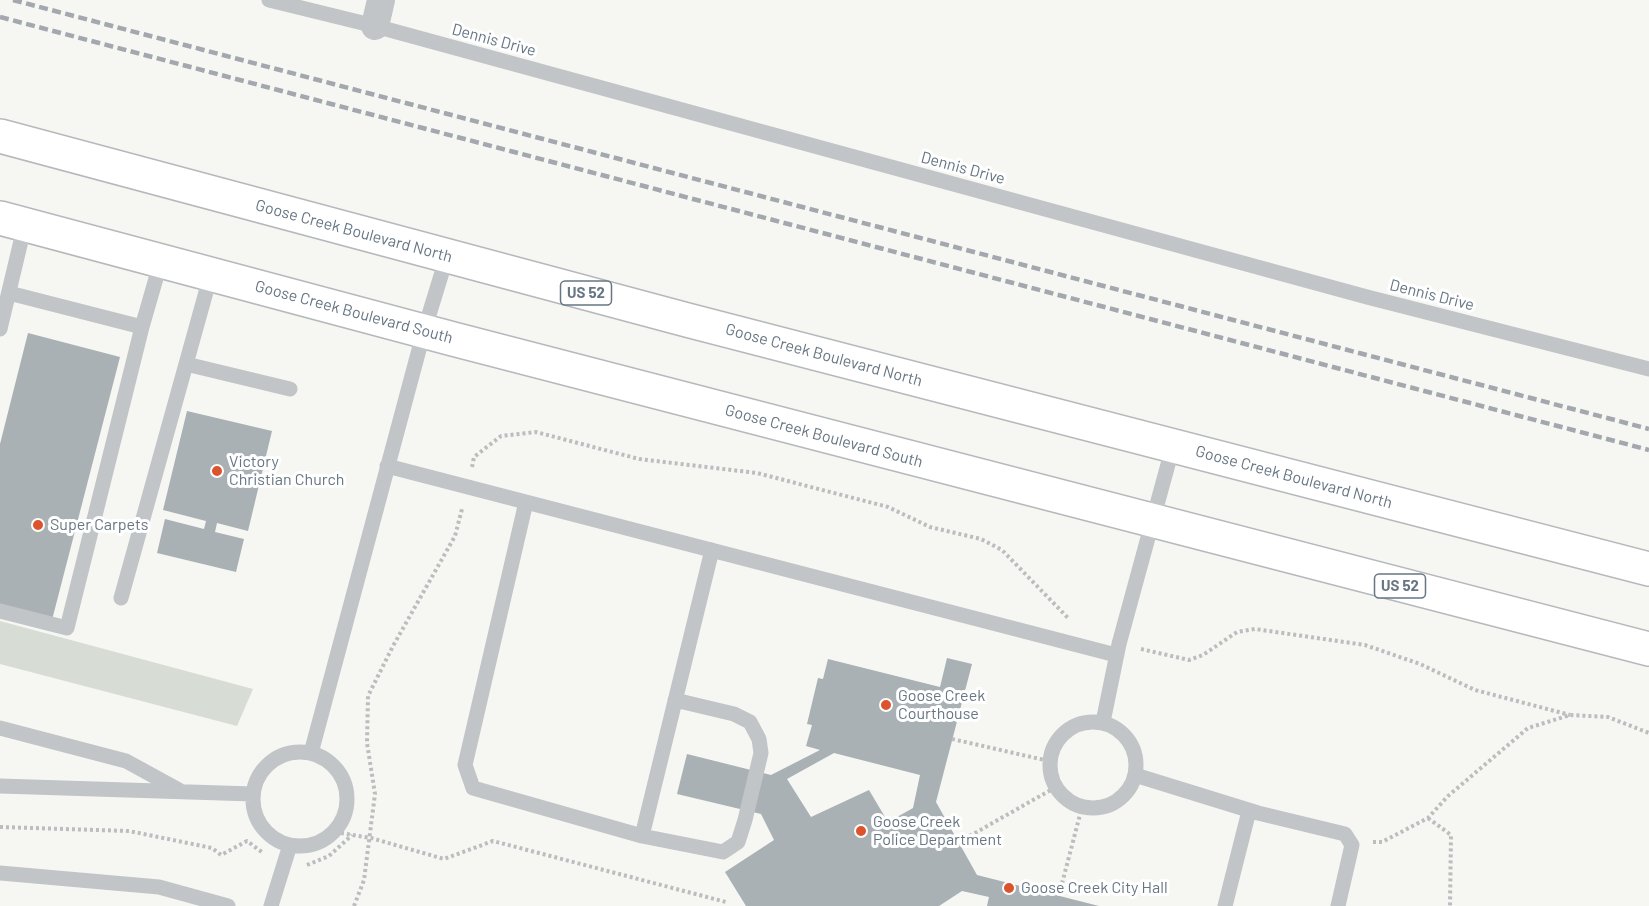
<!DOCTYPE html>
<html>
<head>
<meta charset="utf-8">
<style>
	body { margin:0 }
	canvas { display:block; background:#f6f6f3 }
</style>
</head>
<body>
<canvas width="1649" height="906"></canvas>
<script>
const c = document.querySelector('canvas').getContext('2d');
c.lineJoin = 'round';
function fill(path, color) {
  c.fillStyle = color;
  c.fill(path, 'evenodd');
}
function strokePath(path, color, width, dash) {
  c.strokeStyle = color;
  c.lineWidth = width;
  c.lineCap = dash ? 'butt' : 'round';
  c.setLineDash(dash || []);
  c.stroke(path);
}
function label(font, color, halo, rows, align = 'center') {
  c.font = font + ' Barlow,sans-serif';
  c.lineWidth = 6;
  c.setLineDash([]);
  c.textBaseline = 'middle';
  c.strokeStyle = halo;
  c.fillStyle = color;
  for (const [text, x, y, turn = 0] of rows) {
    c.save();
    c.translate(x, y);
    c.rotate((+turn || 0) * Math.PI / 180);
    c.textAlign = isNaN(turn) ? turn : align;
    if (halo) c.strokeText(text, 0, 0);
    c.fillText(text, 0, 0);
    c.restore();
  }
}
fill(new Path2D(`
	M0,622V621L253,689L237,726L0,664Z`), '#d7ddd4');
fill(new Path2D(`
	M28,333L120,357L52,620L0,606V444Z
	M187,411L272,431L248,531L217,523L215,532L244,539L236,572L157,553L165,519L204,529L206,521L163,510Z
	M947,658L972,664L936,802L977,875L1099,906H987L989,897L962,891L939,906H746L725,872L774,840L761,814L677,794L687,754L771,775L820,750L806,746L812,725L807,724L818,678L823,679L828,659L940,687ZM834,753L920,775L913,808L888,822L869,790L811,817L787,779Z`), '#a9b1b5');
const trunk = new Path2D(`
	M0,136L687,320L1649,569
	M0,218L453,339L1649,649`);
strokePath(trunk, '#b6b9bc', 36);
strokePath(new Path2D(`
	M472,467L474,457L501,436L536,432L639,459L757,473L888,507L930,527L981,539L1002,550L1069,619
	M1141,649L1189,660L1203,655L1237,632L1255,629L1365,645L1420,664L1475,690L1570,715
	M952,739L1049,761
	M1428,818L1451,835L1450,906
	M0,827L129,831L212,848L221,855L247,841L263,853
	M335,832L371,838L444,859L493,841L726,902
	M959,842L1056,787
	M1373,842H1382L1428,818L1448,796L1528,728L1570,715L1608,717L1649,733
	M307,865L329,856L352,835
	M1059,895L1082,807
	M354,906L364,880L375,794L367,743L368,696L393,646L455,536L462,509`), '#bbbdbf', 4, [3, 3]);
strokePath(new Path2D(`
	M269,0L375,26L1367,297L1649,369
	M142,327L161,261
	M0,329L25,224
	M186,364L290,389
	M387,466L1116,655
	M526,502L465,765L473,788L642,836L712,550
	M121,598L211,274
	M0,611L67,628L142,327L9,293
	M1050 765a43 43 0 1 1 86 0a43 43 0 1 1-86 0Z
	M1103,722L1119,644L1173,446
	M0,728L126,761L179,790
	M253 799a47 47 0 1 1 94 0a47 47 0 1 1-94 0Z
	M311,753L424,331L447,256
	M1135,775L1258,813L1345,834L1352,845L1338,906
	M0,786L253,794
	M642,836L723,852L738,842L745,820L761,753L759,739L750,722L734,714L675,700
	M0,873L159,887L228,906
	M271,906L290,845
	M1225,906L1249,811`), '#c1c5c8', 15);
strokePath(new Path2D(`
	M375,26L381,0`), '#c1c5c8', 28);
strokePath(trunk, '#fff', 33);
strokePath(new Path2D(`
	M13,0L1649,429
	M0,17L1649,450`), '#a2a8ad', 4.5, [9, 4.5]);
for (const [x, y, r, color] of [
	[217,471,6,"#dc542d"],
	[38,525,6,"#dc542d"],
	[886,705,6,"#dc542d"],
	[861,831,6,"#dc542d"],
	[1009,888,6,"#dc542d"]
]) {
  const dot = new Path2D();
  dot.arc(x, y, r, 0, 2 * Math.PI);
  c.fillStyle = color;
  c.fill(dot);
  strokePath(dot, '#fff', 2);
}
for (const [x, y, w] of [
	[586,293,51],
	[1400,586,51]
]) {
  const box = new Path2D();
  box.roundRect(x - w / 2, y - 12, w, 24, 4.5);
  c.fillStyle = '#fff';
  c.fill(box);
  strokePath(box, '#667683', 1.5);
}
label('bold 15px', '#667683', null, [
	["US 52",586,293],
	["US 52",1400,586]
]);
label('16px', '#667683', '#fff', [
	["Dennis Drive",494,40,15],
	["Dennis Drive",963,168,15],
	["Goose Creek Boulevard North",354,231,15],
	["Dennis Drive",1432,295,14],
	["Goose Creek Boulevard South",354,312,15],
	["Goose Creek Boulevard North",824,355,15],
	["Goose Creek Boulevard South",824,436,15],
	["Goose Creek Boulevard North",1294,477,15]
]);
label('16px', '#667683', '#fff', [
	["Victory",229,462],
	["Christian Church",229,480],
	["Super Carpets",50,525],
	["Goose Creek",898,696],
	["Courthouse",898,714],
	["Goose Creek",873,822],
	["Police Department",873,840],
	["Goose Creek City Hall",1021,888]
], 'left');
</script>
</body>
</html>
